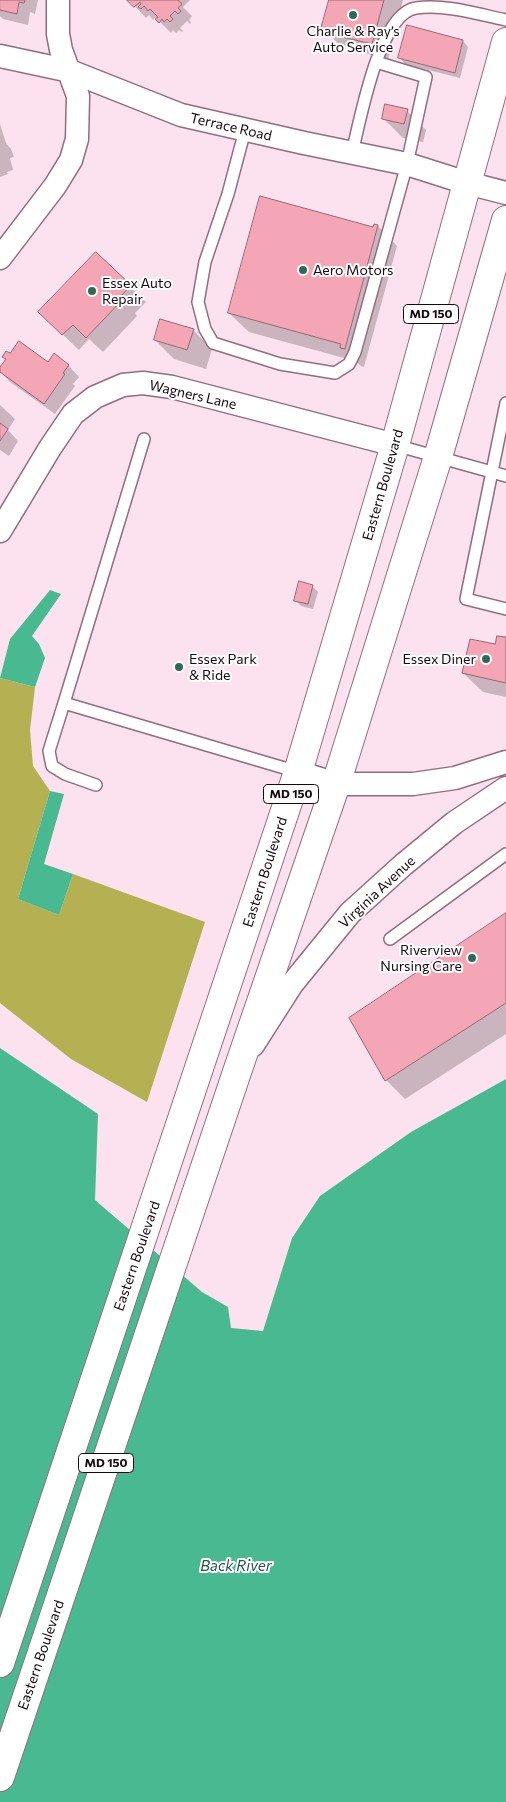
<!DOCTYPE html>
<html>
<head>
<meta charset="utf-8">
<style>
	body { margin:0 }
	canvas { display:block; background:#fce1ee }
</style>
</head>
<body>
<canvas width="506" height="1802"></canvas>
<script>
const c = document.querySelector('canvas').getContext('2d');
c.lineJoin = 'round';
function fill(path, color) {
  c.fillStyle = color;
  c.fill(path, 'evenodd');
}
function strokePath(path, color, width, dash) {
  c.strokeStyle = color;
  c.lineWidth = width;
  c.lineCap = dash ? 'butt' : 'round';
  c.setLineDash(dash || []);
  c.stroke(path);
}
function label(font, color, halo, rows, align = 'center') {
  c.font = font + ' Commissioner,sans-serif';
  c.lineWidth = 4;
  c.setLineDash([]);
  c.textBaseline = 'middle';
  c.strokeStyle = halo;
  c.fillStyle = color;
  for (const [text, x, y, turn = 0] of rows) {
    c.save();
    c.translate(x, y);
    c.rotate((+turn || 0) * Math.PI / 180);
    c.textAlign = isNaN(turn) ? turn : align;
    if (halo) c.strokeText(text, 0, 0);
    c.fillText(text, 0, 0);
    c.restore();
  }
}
fill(new Path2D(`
	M0,678L35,687L30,730L33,766L50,791L18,899L59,915L73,874L205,922L147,1102L71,1059L0,1003Z`), '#b5b051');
fill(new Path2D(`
	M50,590L61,594L32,636L39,644L45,658L35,687L0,678L10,639Z
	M50,791L64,794L44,864L73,874L59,915L18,899Z
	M0,1048L98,1114L95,1200L202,1292L228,1307L231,1328L263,1331L292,1238L320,1196L411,1132L506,1079V1802H0Z`), '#49b991');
fill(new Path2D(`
	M0,0H38L35,14L30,12L28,25L3,19L0,16Z
	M129,0H190L183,7L192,16L189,20L191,23L190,24L187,21L180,28L183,31L182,32L179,30L176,33L173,30L171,33L155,17L153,20L149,15L146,18Z
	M330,0H403L388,59L352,50L348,47L339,44L323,29Z
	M463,41L468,47L460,78L405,64L400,58Z
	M407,111L426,130L423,142L403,138L384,119Z
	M0,124L6,143L11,149L14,157L10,158L13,170L7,172L8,174L0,177Z
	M375,226H378L397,246L364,367L361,366L355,361L249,332L229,313L374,228Z
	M96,254L146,302L135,313L137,316L103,352L89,339L79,350L56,328Z
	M193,330L212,349L206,369L174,359L155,340Z
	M3,357L68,365L79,377L73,384L75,386L55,414L10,382L0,371L7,360Z
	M0,405L15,419L8,430L18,441L9,456L0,450Z
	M312,586L318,592L313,609L301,606L295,600Z
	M506,638V697L483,692L463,673Z
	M506,916V1034L405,1099L386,1080Z`), '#0003');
const building = new Path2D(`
	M0,0H25L24,3L19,2L17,14L0,10Z
	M127,0H178L182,4L178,8L181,11L178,14L175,11L170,16L173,19L170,22L167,19L164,22L162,19L159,23L155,19L158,17L150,9L148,11L144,6L141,9L138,7L141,4L140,2L134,7Z
	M329,0H384L372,44L334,35L335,32L321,29Z
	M407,25L463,40L455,73L398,58Z
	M385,104L408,109L404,124L382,119Z
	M260,196L373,227L374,224L378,225L345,349L340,348L341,344L228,313Z
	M96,252L131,285L120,297L123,299L86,338L73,325L62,335L38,312Z
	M160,319L194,329L187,350L154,340Z
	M19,341L48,362L54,353L69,365L63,373L65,374L44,404L0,372V367L6,359L2,357L6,351L10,353Z
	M0,423L8,429L0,441Z
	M299,581L313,585L308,604L294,601Z
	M497,636L506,637V683L462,673L470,639L495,644Z
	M506,913V1003L385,1081L349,1018Z`);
fill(building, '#f5a6b6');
strokePath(building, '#956972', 1);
const lane = new Path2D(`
	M245,130L228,194L205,262L198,302L205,329L213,343L280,364L335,373L349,364L355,352L407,164L426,77L376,62
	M352,153C360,121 379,13 416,8C446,4 477,14 506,20
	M506,403L466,599L506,609
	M395,445L506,476
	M64,703L144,439
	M96,785L65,774L52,766L49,751L64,703L298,772
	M390,939L506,854`);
const street = new Path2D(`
	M0,56L70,71L181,115L304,143L407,164L467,183L506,193
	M0,258L55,186L71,160L77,139L78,96L61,50L58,34V0
	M0,531L50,448L73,414L95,397L123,385L143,383L172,387L395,445
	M298,772L336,784H413L455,778L506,762
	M253,1045L292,984L350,913L403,865L454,823L506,788`);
const primary = new Path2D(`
	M0,1663L298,772L395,445L506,42
	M0,1777L238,1069L336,784L438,457L506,220`);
strokePath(lane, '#936c80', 14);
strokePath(street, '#936c80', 25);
strokePath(primary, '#936c80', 30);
strokePath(lane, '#fff', 11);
strokePath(street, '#fff', 22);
strokePath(primary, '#fff', 28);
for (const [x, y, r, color] of [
	[353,15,5,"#2f6a54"],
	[303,270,5,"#2f6a54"],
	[92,291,5,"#2f6a54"],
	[486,659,5,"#2f6a54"],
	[179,667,5,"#2f6a54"],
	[472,958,5,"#2f6a54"]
]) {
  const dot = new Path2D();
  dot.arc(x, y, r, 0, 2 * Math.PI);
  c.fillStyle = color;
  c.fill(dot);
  strokePath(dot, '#fff', 2);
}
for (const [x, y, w] of [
	[431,314,55],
	[291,794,55],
	[106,1463,55]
]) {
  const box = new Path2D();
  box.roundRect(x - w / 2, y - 9.5, w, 19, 4);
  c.fillStyle = '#fff';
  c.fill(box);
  strokePath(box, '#16080f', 1);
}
label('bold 12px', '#16080f', null, [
	["MD 150",431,314],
	["MD 150",291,794],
	["MD 150",106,1463]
]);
label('14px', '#16080f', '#fff', [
	["Charlie & Ray’s",353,31,"center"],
	["Auto Service",353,47,"center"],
	["Aero Motors",313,270],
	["Essex Auto",102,283],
	["Repair",102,299],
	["Essex Park",189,659],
	["& Ride",189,675],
	["Essex Diner",476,659,"right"],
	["Riverview",462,950,"right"],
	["Nursing Care",462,966,"right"]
], 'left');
label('14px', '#16080f', '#fff', [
	["Terrace Road",231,127,13],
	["Wagners Lane",193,395,13],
	["Eastern Boulevard",383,485,-74],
	["Eastern Boulevard",265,872,-72],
	["Virginia Avenue",377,892,-43],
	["Eastern Boulevard",137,1256,-71],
	["Eastern Boulevard",41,1655,-71]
]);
label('italic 15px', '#285644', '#fff', [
	["Back River",236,1566]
]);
</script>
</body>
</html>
